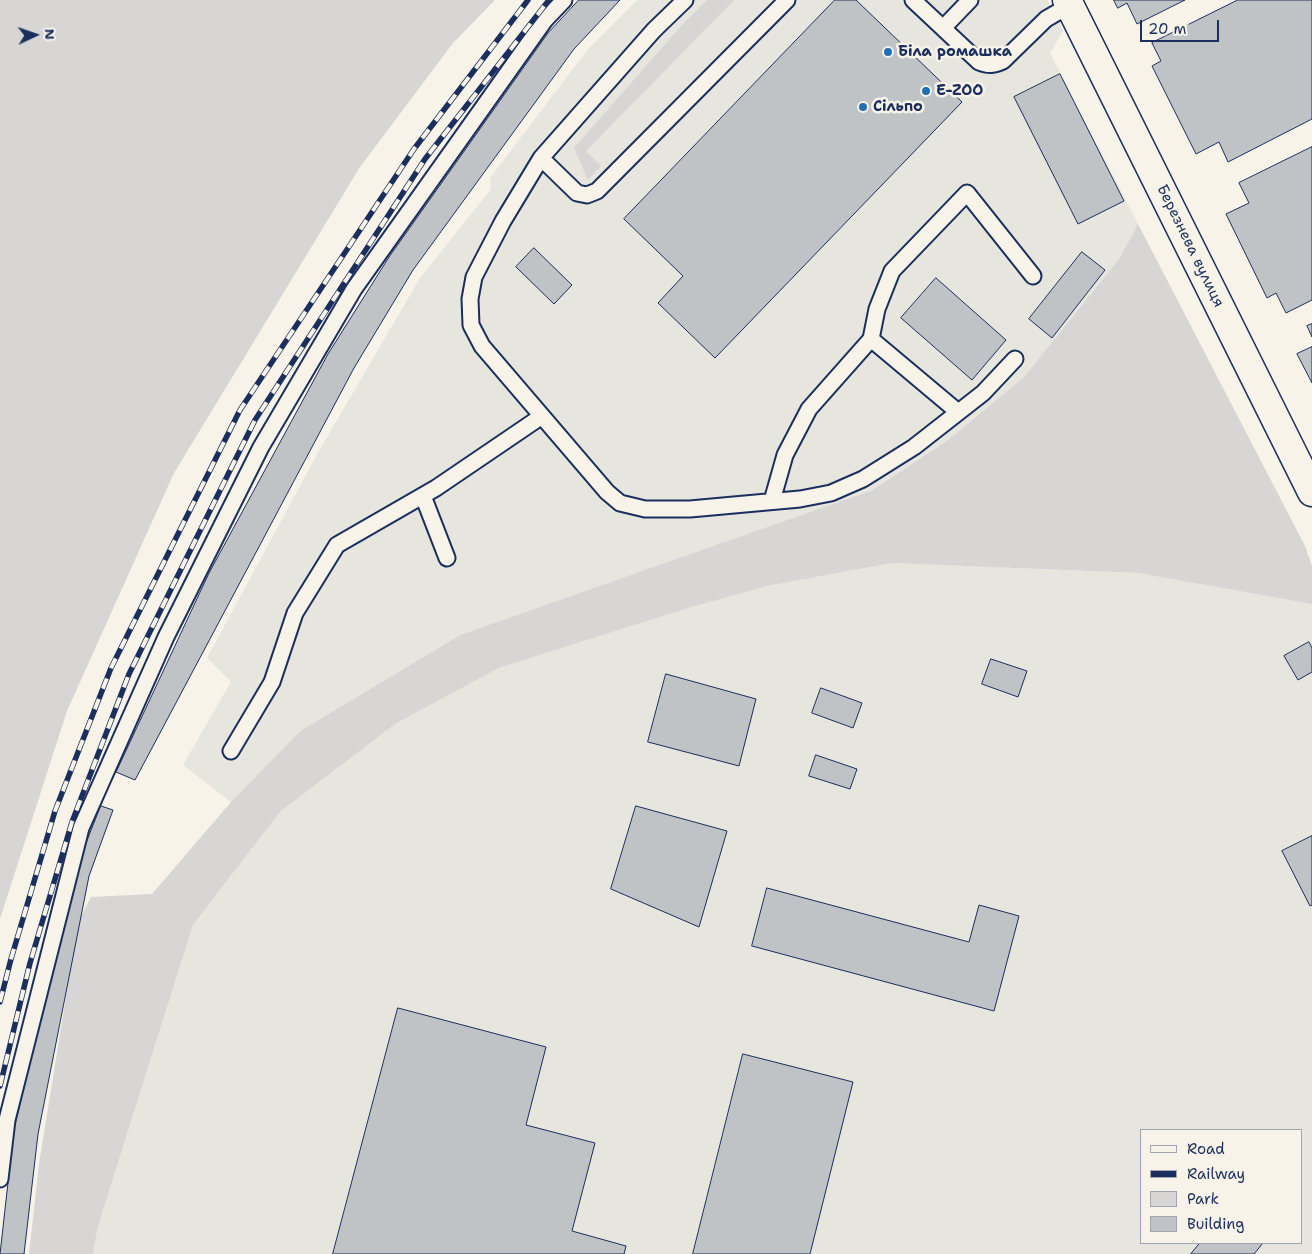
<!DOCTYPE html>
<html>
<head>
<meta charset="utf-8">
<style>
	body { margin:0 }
	#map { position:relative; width:1312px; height:1254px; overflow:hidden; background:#f7f3e8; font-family:"Shantell Sans",sans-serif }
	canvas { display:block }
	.legend { position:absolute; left:1140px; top:1129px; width:162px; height:115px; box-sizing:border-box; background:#f7f3e8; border:1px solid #9fa5b1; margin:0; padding:6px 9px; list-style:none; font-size:15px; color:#1b2f5e }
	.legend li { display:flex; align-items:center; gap:10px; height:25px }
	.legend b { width:25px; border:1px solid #9fa5b1 }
	.north { position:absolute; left:10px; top:10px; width:50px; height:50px; -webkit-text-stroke:4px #f7f3e8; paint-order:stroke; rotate:87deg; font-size:14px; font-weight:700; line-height:20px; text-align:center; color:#1b2f5e }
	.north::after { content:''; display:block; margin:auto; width:18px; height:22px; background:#1b2f5e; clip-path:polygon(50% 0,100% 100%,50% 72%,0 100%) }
	.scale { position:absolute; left:1140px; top:20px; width:79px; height:22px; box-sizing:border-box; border:2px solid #1b2f5e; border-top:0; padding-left:6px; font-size:15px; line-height:18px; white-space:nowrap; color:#1b2f5e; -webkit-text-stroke:4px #f7f3e8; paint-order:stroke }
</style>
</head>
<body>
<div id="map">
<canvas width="1312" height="1254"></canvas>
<ul class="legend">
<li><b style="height:6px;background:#f7f3e8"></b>Road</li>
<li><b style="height:6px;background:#1b2f5e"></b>Railway</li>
<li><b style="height:14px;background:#d7d6d4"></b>Park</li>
<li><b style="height:14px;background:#c0c3c5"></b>Building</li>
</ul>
<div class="north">N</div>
<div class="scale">20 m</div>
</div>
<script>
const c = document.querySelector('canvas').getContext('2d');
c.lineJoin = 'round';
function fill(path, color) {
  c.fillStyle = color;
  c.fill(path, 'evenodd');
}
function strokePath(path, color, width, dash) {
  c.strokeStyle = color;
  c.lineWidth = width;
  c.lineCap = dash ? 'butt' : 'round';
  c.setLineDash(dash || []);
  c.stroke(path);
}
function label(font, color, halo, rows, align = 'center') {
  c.font = font + ' "Shantell Sans",sans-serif';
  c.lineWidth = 5;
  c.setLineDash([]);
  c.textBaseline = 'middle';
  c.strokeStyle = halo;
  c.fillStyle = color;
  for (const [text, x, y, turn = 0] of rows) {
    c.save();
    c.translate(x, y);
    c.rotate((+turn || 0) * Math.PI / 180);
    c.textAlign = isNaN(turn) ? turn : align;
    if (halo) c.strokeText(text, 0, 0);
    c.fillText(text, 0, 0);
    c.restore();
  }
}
fill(new Path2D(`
	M637,0H1048L1063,31L1050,53L1138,224L1119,259L1024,377L948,440L873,491L460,635L300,731L231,802L183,765L231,682L207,658L320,449L420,278L491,189L490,178L588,49Z
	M892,563L1138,573L1312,604V1254H93L98,1226L193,925L280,812L395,724L499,668L685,609L767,586ZM1141,1130H1301V1243H1141Z`), '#e6e5de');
fill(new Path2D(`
	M0,0H495L453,43L360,167L174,473L67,711L0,919Z
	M707,0H734L586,151L601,166L588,180L574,148L682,25Z
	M1138,224L1305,546L1312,566V604L1138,573L892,563L767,586L685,609L499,668L395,724L280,812L193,925L98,1226L93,1254H29L39,1164L78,922L91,897L152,894L231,802L300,731L460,635L873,490L948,440L1024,377L1119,259Z`), '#d7d6d4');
const building = new Path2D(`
	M579,0H620L574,49L413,270L354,368L135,780L116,772L209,573L328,354L389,257L548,33Z
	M835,0H856L962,102L715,358L658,303L683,276L624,219Z
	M1114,0H1185L1137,24L1127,3L1118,8Z
	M1238,0H1312V119L1228,162L1219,142L1196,154L1152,66L1161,61L1152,43Z
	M1060,74L1124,201L1078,224L1014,97Z
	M1312,147V300L1286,313L1276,293L1267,298L1226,214L1249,203L1239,183Z
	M534,248L572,285L554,304L516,267Z
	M1082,252L1105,270L1052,338L1029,319Z
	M936,278L1006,340L972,380L901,318Z
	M1312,324V337L1307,326Z
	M1312,347V383L1297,354Z
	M1309,642L1312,648V672L1298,680L1284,656Z
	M991,659L1027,671L1018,697L982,684Z
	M666,674L756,699L739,766L648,742Z
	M821,688L862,703L853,728L812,713Z
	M816,755L857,769L850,789L809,776Z
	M101,806L113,810L89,876L38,1134L24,1254H0L14,1129L77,866Z
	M636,806L727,831L699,927L611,889Z
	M1312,836V905L1310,906L1282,851Z
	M767,888L969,942L979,905L1019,916L994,1011L752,946Z
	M398,1008L546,1047L526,1125L595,1143L572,1231L626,1246L624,1254H333Z
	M743,1054L853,1082L810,1254H693Z
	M1200,1243H1263L1254,1254H1191Z`);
fill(building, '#c0c3c5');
strokePath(building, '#1b2f5e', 1);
const service = new Path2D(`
	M685,0L654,30L541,158L577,193L587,195L597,191L787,0
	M913,0L979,62C989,66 994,65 1003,61L1046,19L1070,5
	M943,28L970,0
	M541,158L503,221L474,277L470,299L471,325L482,346L607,492L620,503L645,509H690L800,499L831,493L863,479L914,447L983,393L1015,359
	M871,339L958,412
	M423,496L447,558
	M772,501L785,455L809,409L871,339L877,309L892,271L967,193L1033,276
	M231,751L272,682L295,613L337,545L436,488L542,416
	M0,1179L7,1120L81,828L166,637L261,447L354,289L545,20L564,0`);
const tertiary = new Path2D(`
	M1067,0L1312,492`);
strokePath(service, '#1b2f5e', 19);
strokePath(tertiary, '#1b2f5e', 31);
strokePath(service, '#f7f3e8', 15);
strokePath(tertiary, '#f7f3e8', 28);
const rail = new Path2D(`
	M0,1002L11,959L55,811L111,668L240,410L414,149L528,0
	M0,1086L30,963L72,822L129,674L255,420L425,159L549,0`);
strokePath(rail, '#1b2f5e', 5.5);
strokePath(rail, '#f7f3e8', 4, [11]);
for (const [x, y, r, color] of [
	[888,52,5,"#1f6fb2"],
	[926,91,5,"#1f6fb2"],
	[863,107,5,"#1f6fb2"]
]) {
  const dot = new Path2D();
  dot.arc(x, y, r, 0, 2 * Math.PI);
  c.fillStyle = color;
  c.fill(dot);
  strokePath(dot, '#f7f3e8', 2);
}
label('bold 15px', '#1b2f5e', '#f7f3e8', [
	["Біла ромашка",898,52],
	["E-ZOO",936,91],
	["Сільпо",873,107]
], 'left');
label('15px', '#1b2f5e', '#f7f3e8', [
	["Березнева вулиця",1190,246,64]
]);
</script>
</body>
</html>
